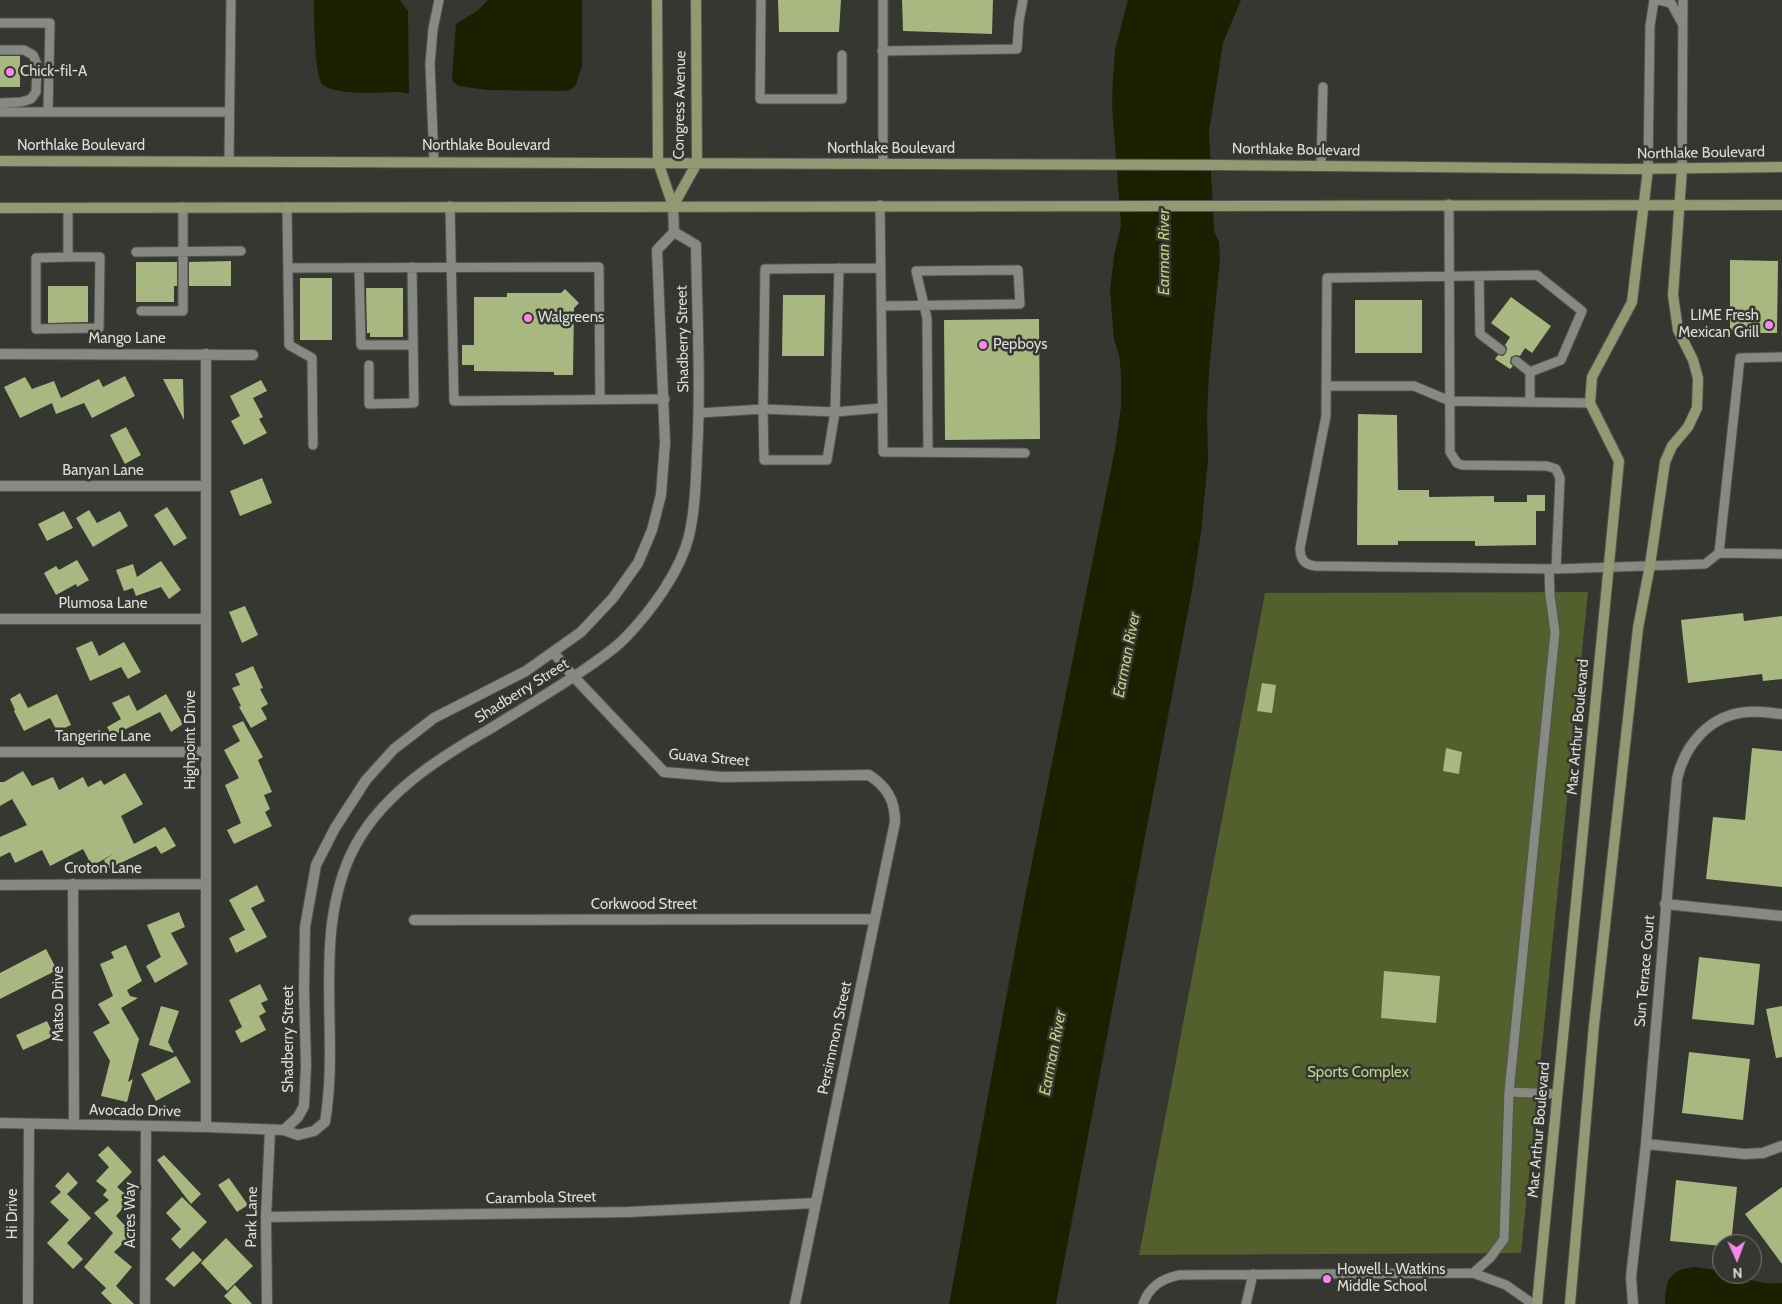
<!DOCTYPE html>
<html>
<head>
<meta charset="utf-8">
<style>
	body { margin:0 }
	#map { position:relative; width:1782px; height:1304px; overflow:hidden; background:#353730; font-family:Cabin,sans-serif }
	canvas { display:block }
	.north { position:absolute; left:1712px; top:1234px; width:50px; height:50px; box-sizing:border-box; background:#353730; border:1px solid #787a74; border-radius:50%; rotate:178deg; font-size:14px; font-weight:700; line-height:20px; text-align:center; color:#ddded9 }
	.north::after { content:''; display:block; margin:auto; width:18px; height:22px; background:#f688ed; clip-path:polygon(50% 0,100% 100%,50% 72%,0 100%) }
</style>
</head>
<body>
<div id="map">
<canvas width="1782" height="1304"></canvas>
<div class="north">N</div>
</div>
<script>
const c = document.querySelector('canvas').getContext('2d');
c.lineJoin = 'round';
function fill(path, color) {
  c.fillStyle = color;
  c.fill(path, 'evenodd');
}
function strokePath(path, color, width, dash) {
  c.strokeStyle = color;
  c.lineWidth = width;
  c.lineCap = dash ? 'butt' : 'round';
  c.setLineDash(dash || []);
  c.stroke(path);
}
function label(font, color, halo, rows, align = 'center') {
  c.font = font + ' Cabin,sans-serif';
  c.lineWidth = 5;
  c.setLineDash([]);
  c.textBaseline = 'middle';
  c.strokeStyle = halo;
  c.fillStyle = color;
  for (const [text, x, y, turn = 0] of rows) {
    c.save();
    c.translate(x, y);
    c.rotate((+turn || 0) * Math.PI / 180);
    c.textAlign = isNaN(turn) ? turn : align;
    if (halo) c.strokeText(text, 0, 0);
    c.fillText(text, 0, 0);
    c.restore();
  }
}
fill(new Path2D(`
	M1588,592L1521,1253L1139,1255L1265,593Z`), '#535f2c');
fill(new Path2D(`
	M314,0H400L408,11L409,94L400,92C382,92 338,96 323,85C314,77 314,14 314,0Z
	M488,0H582V66L576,85L570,90L560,91L487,90L459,86L453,82L452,76L456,24L477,11Z
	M1128,0H1241L1223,43L1209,132L1214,231L1219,242L1220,259L1209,370L1207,415L1208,460L1201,532L1192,590L1056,1304H949L1025,897L1115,449L1121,407V373L1119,354L1114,340L1110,289L1114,256L1121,225L1112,105L1113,79L1115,50Z
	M1695,1267L1722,1271V1274C1743,1274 1761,1287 1782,1283V1304H1665C1665,1280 1670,1269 1695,1267Z`), '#1a2100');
fill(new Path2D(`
	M778,0H841L839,32H779Z
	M902,0H993L992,34L903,31Z
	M0,56H20V87H0Z
	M1730,260L1778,261L1777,333H1730Z
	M231,261V286H189V262Z
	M136,262H177V286H174V302H136Z
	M300,278H332V340H300Z
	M48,286H88V322L48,323Z
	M366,288H403V337H370V333H367Z
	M565,289L579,303L574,308L573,375H554V372L474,371V365H462V345H474V297H507V293H561Z
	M783,295H825L824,356H782Z
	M1511,297L1551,326L1532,353L1525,348L1520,356L1516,355L1511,357L1510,363L1513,366L1510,369L1495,359L1498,355L1503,356L1506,353L1507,348L1505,345L1510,337L1491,323Z
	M1355,300H1422V353H1355Z
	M1039,319L1040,439L945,440L944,320Z
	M125,376L135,396L92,418L84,403L56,414L52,403L20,418L4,387L25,377L32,389L54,381L61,398L99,379L103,387Z
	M163,379H183L184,420Z
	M261,380L267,391L253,398L263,417L259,419L267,433L244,445L231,421L240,416L230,396Z
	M1358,414L1397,415L1398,490H1429V497L1494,496V502H1527V495H1545V511H1536V545L1475,546V541H1398V545H1357Z
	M126,427L141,455L125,464L110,435Z
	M262,478L272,503L240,516L230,491Z
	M167,507L187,538L174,546L154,515Z
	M89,510L97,523L120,511L128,526L93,547L76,518Z
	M64,511L73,528L47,541L38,524Z
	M77,560L89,580L77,587L76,584L56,595L44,573L56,566L59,570Z
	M161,561L181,590L169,599L161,587L136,596L133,588L124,591L116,570L133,564L137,577Z
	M245,606L258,635L242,643L229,612Z
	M1743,613L1744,621L1782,616V679L1763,681L1762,674L1688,683L1681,620Z
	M92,641L99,656L124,642L141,672L128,679L121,667L90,681L76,648Z
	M253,666L263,688L260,689L268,704L261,708L267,719L251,728L239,707L241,706L232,688L240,685L235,674Z
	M1262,683L1276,685L1272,713L1257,711Z
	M20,693L28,708L57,694L71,725L57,731L50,718L24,731L14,711L15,710L10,699Z
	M166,694L183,724L171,732L160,712L112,736L107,727L121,719L112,703L129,695L137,711Z
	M243,721L263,757L258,760L272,792L264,795L270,809L265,812L272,826L234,844L227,830L241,823L225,785L239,778L224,750L240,741L232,726Z
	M1446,748L1462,752L1459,774L1443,771Z
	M1752,748L1782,751V887L1706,879L1713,817L1745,820Z
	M23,771L32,786L53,777L59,790L83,777L88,787L101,780L104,785L125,773L143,804L121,816L134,844L165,827L176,846L161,854L156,846L108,869L104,860L115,853L92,866L83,849L50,866L42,850L15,863L10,852L0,857V837L27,825L12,799L0,806V782H4Z
	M257,885L265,901L251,908L267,937L236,953L229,938L245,930L229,900Z
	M179,912L185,927L171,933L188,964L155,983L146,966L161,957L147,925Z
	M126,945L142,981L127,990L130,996L138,998L121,1008L139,1039L128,1082L133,1079L127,1102L101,1096L110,1061L93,1032L110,1023L98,1004L113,996L100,964L114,958L111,952Z
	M46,949L57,970L0,999V973Z
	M1699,957L1760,964L1754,1025L1692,1019Z
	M1384,971L1440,976L1436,1023L1381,1018Z
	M260,984L268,1000L261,1003L266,1012L259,1016L266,1030L241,1043L235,1031L242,1027L229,1000Z
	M161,1006L179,1011L168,1042L174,1053L149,1045Z
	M1782,1006V1057L1776,1058L1766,1009Z
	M47,1021L54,1036L23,1050L16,1035Z
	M1689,1052L1750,1059L1743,1120L1682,1113Z
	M176,1056L191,1082L156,1101L141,1074Z
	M108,1146L132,1172L117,1187L131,1199L116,1216L133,1234L114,1252L132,1267L116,1286L134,1304H112L101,1293L106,1288L84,1267L113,1233L94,1213L109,1200L103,1195L107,1190L96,1181L109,1167L98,1155Z
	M164,1155L201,1194L191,1204L157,1160Z
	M68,1172L78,1183L67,1194L91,1218L67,1243L83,1259L73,1269L47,1243L69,1220L50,1202L61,1192L55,1186Z
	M229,1178L248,1205L237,1212L218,1185Z
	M1676,1180L1737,1187L1731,1244H1722V1246L1670,1241Z
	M1782,1187V1264L1745,1214Z
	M182,1197L207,1222L180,1249L171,1239L181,1229L166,1213Z
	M226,1238L253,1266L227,1291L201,1263Z
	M193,1251L202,1260L174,1287L165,1279Z
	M235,1285L252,1304H232L224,1296Z`), '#a9b780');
const lane = new Path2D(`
	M761,0L760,99H842V55
	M883,0V164
	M1658,0L1671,3L1682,23
	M0,23H50L48,112H0
	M0,50H24L33,55L37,64L36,92L31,99L21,102L0,103
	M882,51L1017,49L1019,21L1023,0
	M48,112H229
	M229,161L231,0
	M434,161L430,64L433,29L439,0
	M1321,166L1323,87
	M1648,169L1650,26L1654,0
	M1682,169L1683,0
	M1449,204L1450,452L1457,463L1462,465L1547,466L1556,469L1560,478L1556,569
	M880,205L883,452L1025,453
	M450,206L454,401L665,399
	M287,207L289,345L312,358L313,445
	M136,252L241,251
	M68,257H100L99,328L36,329V258L68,257V208
	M288,268L599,267L600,400
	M359,268L361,345H413
	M839,268L835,412L827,460H764L763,409L765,269L881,268
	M1479,276L1480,334L1501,350
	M881,306L1020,304L1018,270L916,271L927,318L928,452
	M141,311H183V207
	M1516,361L1530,372
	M369,365V404L414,403L412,267
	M1326,386H1414L1450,401L1590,403
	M1530,402V372L1561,360L1582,311L1537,275L1327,278L1326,416L1300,548C1300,559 1304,565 1316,566L1556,569L1705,564L1719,553L1782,554
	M699,413L763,409L835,412L882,408
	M1719,553L1740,358L1782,357
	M1509,1092L1557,1094
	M1143,1304C1149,1287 1161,1279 1179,1275L1473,1273
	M1246,1304L1253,1274
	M1533,1304L1506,1285L1473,1273L1490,1258L1504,1239L1509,1092L1555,632L1550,596L1549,569`);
const street = new Path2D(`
	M673,206L674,232
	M0,354L253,355
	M206,354V1127
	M0,486H206
	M0,619H206
	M553,652L574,677L664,772L723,777L869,775C887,787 895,800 895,822L795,1304
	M0,752H206
	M73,884L74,1124
	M0,885L206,884
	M1665,904L1782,916
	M414,920L875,919
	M0,1123L206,1127L284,1130L298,1135L314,1131L325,1122C340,1034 312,938 351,854C378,797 435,760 488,730C520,710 553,691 585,669C599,659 614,650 626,637C651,611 680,572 689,536C695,510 696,481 697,454C701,384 697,315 696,245L674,232L657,250L665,443L661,495L652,530L638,563L613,598L581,632L526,671L434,718L394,749L366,780L335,828L316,865L305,927L304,990L306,1066L304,1106L298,1117L284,1130
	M1646,1144L1744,1154L1763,1153L1782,1146
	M266,1217L628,1212L816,1203
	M28,1304L29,1124
	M145,1304L146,1126
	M267,1304L266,1217L270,1130
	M1633,1304L1631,1277L1646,1144L1677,779C1685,744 1710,715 1747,712C1759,711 1771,713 1782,714`);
const secondary = new Path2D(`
	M657,0L658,162L673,206
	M0,161L1218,165L1627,169L1782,167
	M673,206L697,163L696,0
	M0,208C594,206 1188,205 1782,205
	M1537,1304L1619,461L1590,403L1592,377L1632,302L1648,169
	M1570,1304L1594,1025L1638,628L1650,565L1665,462L1672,446L1688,427L1697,408L1698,378L1693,360L1678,330L1673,295L1682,169`);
strokePath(lane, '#52544e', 11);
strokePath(street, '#52544e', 12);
strokePath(secondary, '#52544e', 12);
strokePath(lane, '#878a82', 9);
strokePath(street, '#878a82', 10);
strokePath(secondary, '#919a73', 10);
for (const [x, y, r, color] of [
	[10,72,5,"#f688ed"],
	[528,318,5,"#f688ed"],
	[1769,325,5,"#f688ed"],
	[983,345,5,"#f688ed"],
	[1327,1279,5,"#f688ed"]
]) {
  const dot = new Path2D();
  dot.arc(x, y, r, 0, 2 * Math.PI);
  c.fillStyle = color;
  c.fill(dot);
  strokePath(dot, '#353730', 2);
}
label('15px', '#ddded9', '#353730', [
	["Chick-fil-A",20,72],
	["LIME Fresh",1759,316,"right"],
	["Mexican Grill",1759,333,"right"],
	["Walgreens",538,318],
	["Pepboys",993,345],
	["Howell L Watkins",1337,1270],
	["Middle School",1337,1287]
], 'left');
label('15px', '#ddded9', '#353730', [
	["Congress Avenue",680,105,-89],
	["Northlake Boulevard",81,146],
	["Northlake Boulevard",486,146],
	["Northlake Boulevard",891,149],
	["Northlake Boulevard",1296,150,1],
	["Northlake Boulevard",1701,153,-1],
	["Mango Lane",127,339],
	["Shadberry Street",683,339,-91],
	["Banyan Lane",103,471],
	["Plumosa Lane",103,604],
	["Shadberry Street",522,691,-32],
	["Mac Arthur Boulevard",1578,727,-85],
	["Tangerine Lane",103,737],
	["Highpoint Drive",191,740,-90],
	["Guava Street",709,758,5],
	["Croton Lane",103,869],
	["Corkwood Street",644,905],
	["Sun Terrace Court",1645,971,-85],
	["Matso Drive",59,1004,-90],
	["Persimmon Street",835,1038,-78],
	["Shadberry Street",289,1039,-90],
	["Avocado Drive",135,1111,1],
	["Mac Arthur Boulevard",1539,1130,-85],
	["Carambola Street",541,1198,-1],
	["Hi Drive",13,1214,-90],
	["Acres Way",131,1215,-90],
	["Park Lane",252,1217,-89]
]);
label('15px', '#c2d686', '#353730', [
	["Sports Complex",1358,1073]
]);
label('italic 16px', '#bed282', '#353730', [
	["Earman River",1164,252,-90],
	["Earman River",1127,655,-79],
	["Earman River",1053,1053,-79]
]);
</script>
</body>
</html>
